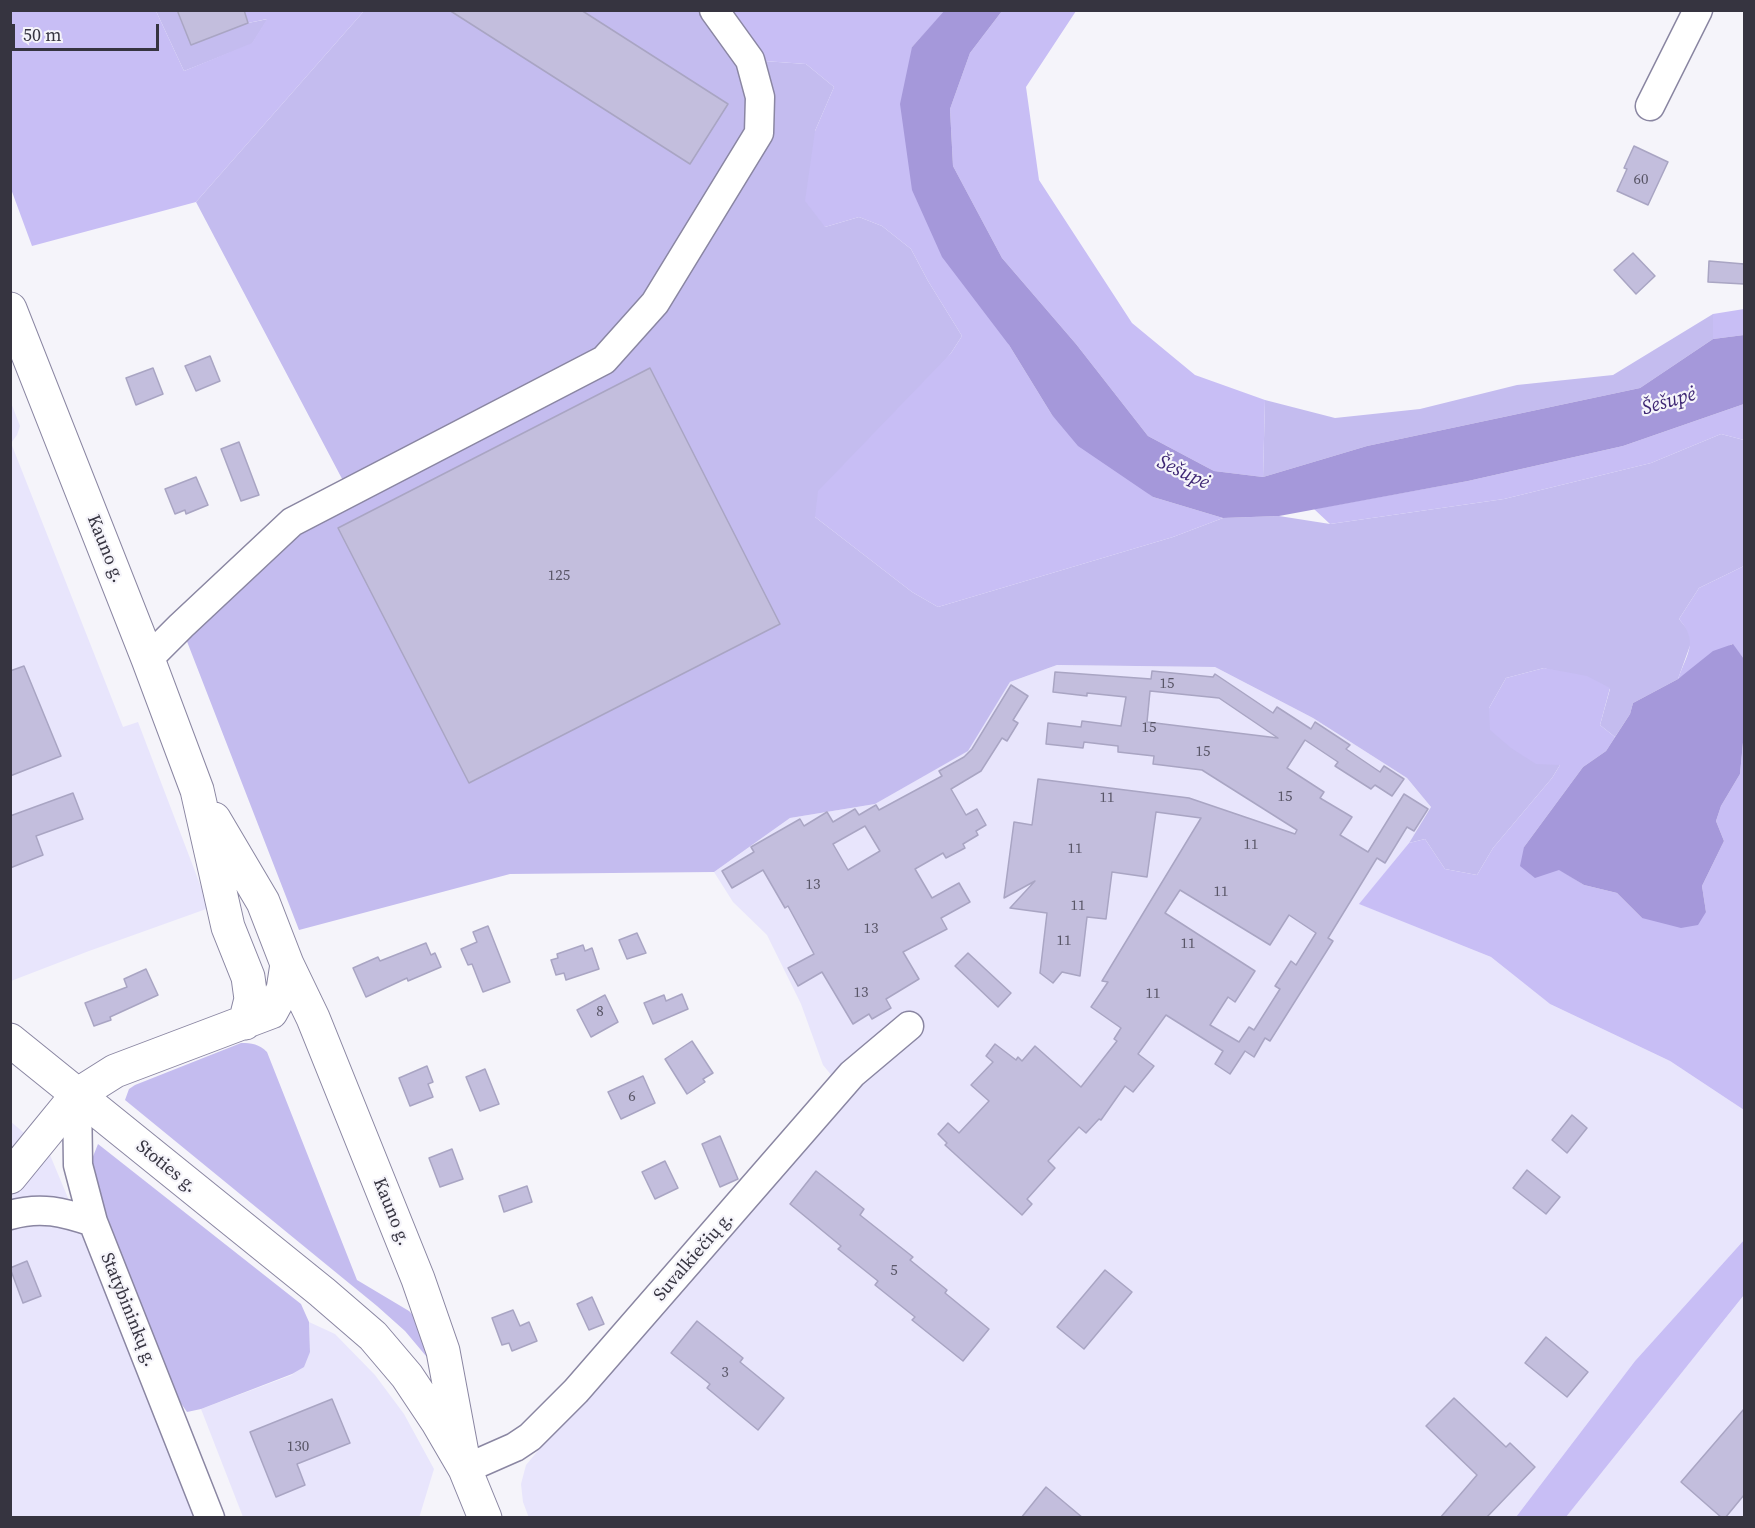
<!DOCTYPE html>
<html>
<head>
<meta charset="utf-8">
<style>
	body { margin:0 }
	#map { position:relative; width:1755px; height:1528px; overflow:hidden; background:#f5f4fa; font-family:"Source Serif 4",serif }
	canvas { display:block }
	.frame { position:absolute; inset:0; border:12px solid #363440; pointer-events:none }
	.scale { position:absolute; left:12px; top:24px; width:147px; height:27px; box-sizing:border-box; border:3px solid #363440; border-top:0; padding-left:8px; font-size:18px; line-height:21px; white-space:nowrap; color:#363440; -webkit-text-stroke:4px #f5f4fa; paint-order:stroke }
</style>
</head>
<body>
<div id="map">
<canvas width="1755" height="1528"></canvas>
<div class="frame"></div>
<div class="scale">50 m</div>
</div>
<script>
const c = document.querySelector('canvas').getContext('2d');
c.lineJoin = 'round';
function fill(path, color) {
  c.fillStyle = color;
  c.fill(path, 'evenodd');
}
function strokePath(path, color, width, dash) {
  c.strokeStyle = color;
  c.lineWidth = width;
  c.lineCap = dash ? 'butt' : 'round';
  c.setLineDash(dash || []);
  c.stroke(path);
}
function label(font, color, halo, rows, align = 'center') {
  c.font = font + ' "Source Serif 4",serif';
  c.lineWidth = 4.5;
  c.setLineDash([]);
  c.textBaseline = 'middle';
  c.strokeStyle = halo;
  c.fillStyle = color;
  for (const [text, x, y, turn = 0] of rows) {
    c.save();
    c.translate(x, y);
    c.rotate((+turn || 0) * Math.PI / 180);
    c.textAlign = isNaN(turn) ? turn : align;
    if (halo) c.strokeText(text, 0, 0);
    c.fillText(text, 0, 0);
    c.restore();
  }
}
fill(new Path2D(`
	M10,400L20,426L17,435L11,443L123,727L138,722L209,908L89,951L11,981Z
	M1057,665L1215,667L1313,718L1407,778L1431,807L1409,843L1360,904L1491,957L1550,1004L1670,1061L1744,1110V1240L1635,1361L1516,1517L529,1518L523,1502L521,1484L526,1465L841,1087L823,1065L801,1004L767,935L733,902L714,872L790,818L875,804L967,751L1010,682Z
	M10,1121L50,1155L99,1272L197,1517H11Z
	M1744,1295V1517H1566Z
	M309,1322L335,1334L375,1375L404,1414L434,1469L419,1518L243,1517L201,1409L292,1375L310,1352Z`), '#e8e5fc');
fill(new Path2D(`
	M156,11H177L191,45L248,23L268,19L252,44L184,71Z
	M364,11H714L750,60L806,64L834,87L815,131L825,227L859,217L882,226L911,249L928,281L962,336L951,353L815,517L912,592L938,607L1173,537L1223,518L1279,516L1330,524L1504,499L1651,463L1721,434L1744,440V566L1699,588L1679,619L1688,630L1692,640L1678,679L1633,703L1630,714L1615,737L1600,725L1610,689L1544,668L1506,678L1489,708L1560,765L1552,778L1493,848L1477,875L1445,869L1425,839L1409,843L1431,807L1407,778L1313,718L1215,667L1057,665L1010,682L968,751L875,804L790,818L714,872L510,874L299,930L181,626L349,492L196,202Z
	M1713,314V339L1640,388L1367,446L1263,477L1265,400L1335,418L1420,409L1517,385L1613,375Z
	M241,1043C252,1043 259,1044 267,1052L357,1280L409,1311L415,1317L430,1357L426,1356L405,1331L377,1306L125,1100L129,1089L135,1085Z
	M98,1144L301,1304L309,1322L310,1352L304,1367L292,1374L201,1409L187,1412L173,1392L91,1177L92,1159Z`), '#c4bcef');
fill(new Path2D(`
	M11,11H156L184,71L252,43L267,19L248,23L244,11H364L196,202L32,246L11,189Z
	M714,11H945L912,47L1009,345L1052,415L1153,497L1223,518L1173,537L938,607L912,592L815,517L818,491L951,353L962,336L928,281L911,249L882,226L859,217L825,227L805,201L815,131L834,87L806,64L750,60Z
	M1002,11H1076L1026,87L1039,180L1132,323L1195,375L1265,400L1263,477L1214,471L1148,436L1076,344L1002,258L953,166L950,109L970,53Z
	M1744,309V335L1713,339V314Z
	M1744,404V440L1721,434L1651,463L1504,499L1330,524L1314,509L1468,481L1623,446Z
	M1744,566V659L1732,644L1678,679C1687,653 1699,642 1679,619L1699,588Z
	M1544,668L1587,676L1610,688L1600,725L1615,737L1606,751L1583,767L1524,847L1584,885L1617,893L1642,918L1706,912L1702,886L1724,841L1716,821L1721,806L1740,774L1744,732V1110L1670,1061L1550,1004L1491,957L1359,904L1409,843L1425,839L1445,869L1477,875L1493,848L1552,778L1560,765L1536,764L1511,748L1490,730L1489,708L1506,678Z
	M1744,1240V1295L1566,1517H1516L1635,1361Z`), '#c8bef5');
fill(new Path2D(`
	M945,10L1002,11L970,53L950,109L953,166L1002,258L1076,344L1148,436L1214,471L1263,477L1367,446L1640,388L1713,339L1744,335V404L1623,446L1468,481L1279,516L1223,518L1153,497L1078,446L1052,415L1009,345L942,257L912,190L900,104L912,47Z
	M1733,644L1744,659V732L1740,774L1721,806L1716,821L1724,841L1702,886L1706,912L1698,925L1681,928L1642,918L1617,893L1584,885L1559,870L1535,878L1520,866L1524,847L1583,767L1606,751L1630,714L1633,703L1678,679L1713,651Z`), '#a598da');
const building = new Path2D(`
	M177,10H244L248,23L191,45Z
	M449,10H581L728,104L690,164Z
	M1634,146L1668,162L1648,205L1617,191L1627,169L1624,168Z
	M1633,253L1655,276L1636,294L1614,270Z
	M1709,261L1744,264V284L1708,282Z
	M210,356L220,381L196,391L185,366Z
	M153,368L163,394L136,405L126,378Z
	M650,368L780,624L469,783L338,528Z
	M239,442L259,495L241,501L221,449Z
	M196,477L208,505L186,514L185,510L175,514L165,489Z
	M24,666L61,756L10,776V671Z
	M1152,671L1213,677L1215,674L1273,713L1277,707L1311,729L1315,722L1350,745L1346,749L1380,772L1384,766L1404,779L1392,796L1375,785L1371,789L1335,766L1338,762L1305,740L1287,768L1324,792L1320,798L1352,817L1340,835L1368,852L1404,794L1428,809L1414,831L1407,827L1385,863L1377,858L1328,938L1333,941L1270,1041L1265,1038L1254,1057L1245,1051L1230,1074L1215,1064L1223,1051L1166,1015L1138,1054L1154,1066L1133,1092L1125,1086L1101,1120L1099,1119L1086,1133L1079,1127L1048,1161L1055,1168L1027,1199L1032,1204L1022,1215L945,1145L947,1143L938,1134L948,1123L959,1133L989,1101L971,1085L993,1062L986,1056L995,1044L1016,1060L1018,1057L1022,1061L1035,1046L1081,1087L1117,1041L1114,1039L1121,1028L1091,1007L1108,982L1102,981L1201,818L1156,812L1147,877L1112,872L1106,919L1087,917L1080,976L1062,972L1053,983L1040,973L1047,913L1010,908L1035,881L1004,898L1014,822L1032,825L1038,779L1189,798L1295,834L1297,830L1202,770L1153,764L1154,756L1118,752V746L1084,742L1083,748L1046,744L1048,723L1081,727L1082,721L1121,726L1126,697L1087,693V696L1053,692L1055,672L1151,679ZM1150,691L1219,698L1278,738L1147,722ZM1180,890L1270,945L1289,915L1316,933L1296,965L1291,961L1275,986L1280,989L1254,1030L1249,1027L1239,1042L1210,1025L1228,997L1235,1002L1255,971L1165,913Z
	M1011,685L1028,696L1013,720L1018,723L1007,741L1002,738L981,771L951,789L966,815L977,809L986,825L976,831L978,835L963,844L965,848L946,858L943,853L915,869L932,898L959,883L970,902L941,918L947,929L903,952L919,979L886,999L891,1008L872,1019L869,1014L853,1024L822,972L798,986L788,968L814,954L788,906L785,908L763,870L732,888L722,871L754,852L751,847L800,819L804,826L827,812L833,822L855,809L859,815L876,805L879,810L942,776L939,771L964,757L972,749ZM865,826L880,851L848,870L833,844Z
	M73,793L83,819L36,836L43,855L10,868V816Z
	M488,926L510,982L483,992L472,964L468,965L461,949L477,942L473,932Z
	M637,933L646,953L627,959L619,940Z
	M426,943L431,955L435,953L441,967L408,981L407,978L366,997L353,968L378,957L380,961Z
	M583,945L585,951L592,948L599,969L566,980L564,973L556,975L551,960L558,958L557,954Z
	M968,953L1011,993L998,1007L955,966Z
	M146,969L158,995L110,1017L111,1020L94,1026L85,1003L127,987L124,979Z
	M682,994L688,1009L653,1024L644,1003L664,995L666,1001Z
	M605,995L618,1022L591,1037L577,1010Z
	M692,1041L713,1073L703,1079L705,1082L687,1094L665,1059Z
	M427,1066L433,1082L428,1084L433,1097L410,1106L399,1078Z
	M485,1069L499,1104L480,1111L466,1077Z
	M643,1076L655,1103L621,1119L608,1092Z
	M1572,1115L1587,1128L1567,1153L1552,1140Z
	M720,1136L738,1179L720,1187L702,1144Z
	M452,1149L463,1179L440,1187L429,1158Z
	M665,1161L678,1188L655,1199L642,1172Z
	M1527,1170L1560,1197L1546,1214L1513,1188Z
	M816,1171L864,1209L860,1215L913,1257L910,1260L947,1290L945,1293L989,1329L963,1361L912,1320L915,1317L875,1285L878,1281L838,1249L841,1246L790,1204Z
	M527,1186L532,1202L504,1212L499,1196Z
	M27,1261L41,1296L23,1303L10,1268Z
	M1105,1270L1132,1292L1084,1349L1057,1327Z
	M592,1297L604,1324L589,1330L577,1304Z
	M513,1310L520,1326L529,1322L537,1341L512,1351L509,1343L502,1345L492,1318Z
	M697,1321L743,1358L740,1362L784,1398L758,1430L707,1388L710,1384L671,1353Z
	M1546,1337L1588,1372L1567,1397L1525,1363Z
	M1454,1398L1506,1447L1510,1443L1535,1467L1486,1518H1440L1477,1475L1426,1426Z
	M332,1399L350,1443L297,1464L305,1485L276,1497L250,1432Z
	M1744,1409V1495L1725,1518H1722L1681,1482Z
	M1046,1487L1083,1518H1021Z`);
fill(building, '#c3bedd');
strokePath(building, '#a9a5c3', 1.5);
const minor = new Path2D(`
	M1650,106L1698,10
	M148,659L181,626L292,522L604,360L655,303L759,133L760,97L750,60L714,10
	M77,1095L78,1165L93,1222L210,1518
	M10,1215C41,1206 63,1212 93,1222
	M465,1469L515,1447L530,1437L576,1391L852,1074L909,1026`);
const major = new Path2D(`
	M10,309L148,659L197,790L228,927L248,977L251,999L245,1023
	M214,819L263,902L287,964L313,1018L418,1279L443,1351L465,1469
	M10,1040L322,1292L373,1336L407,1376L437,1421L465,1469L485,1518
	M10,1177L77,1095L115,1071L271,1012L283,990L287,964`);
strokePath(minor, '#8a86a2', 31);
strokePath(major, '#8a86a2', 35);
strokePath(minor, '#fff', 28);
strokePath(major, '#fff', 33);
label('15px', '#595667', null, [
	["60",1641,180],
	["125",559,576],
	["15",1167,684],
	["15",1149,728],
	["15",1203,752],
	["15",1285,797],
	["11",1107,798],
	["11",1251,845],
	["11",1075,849],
	["13",813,885],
	["11",1221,892],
	["11",1078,906],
	["13",871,929],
	["11",1064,941],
	["11",1188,944],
	["13",861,993],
	["11",1153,994],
	["8",600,1012],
	["6",632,1097],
	["5",894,1271],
	["3",725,1373],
	["130",298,1447]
]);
label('18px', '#363440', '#f5f4fa', [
	["Kauno g.",105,549,68],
	["Stoties g.",166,1167,39],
	["Kauno g.",391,1212,68],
	["Suvalkiečių g.",694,1257,-49],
	["Statybininkų g.",128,1310,68]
]);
label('italic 20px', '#3d2673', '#f5f4fa', [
	["Šešupė",1669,402,-16],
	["Šešupė",1183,473,25]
]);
</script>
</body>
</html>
